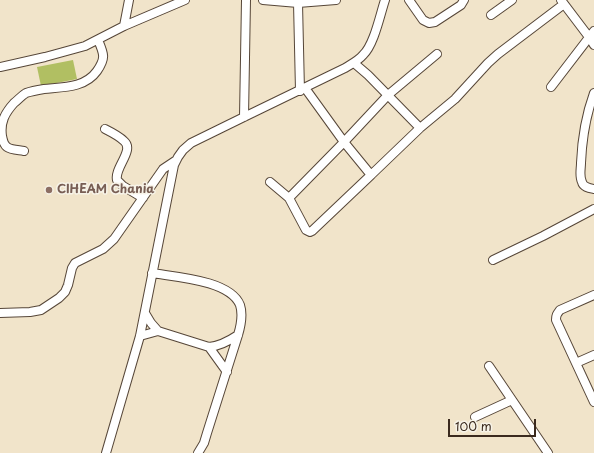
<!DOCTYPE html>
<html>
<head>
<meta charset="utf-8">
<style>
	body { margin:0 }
	#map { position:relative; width:594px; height:453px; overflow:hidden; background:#f1e4ca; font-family:"Playpen Sans",sans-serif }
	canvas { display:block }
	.scale { position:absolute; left:448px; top:419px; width:88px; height:18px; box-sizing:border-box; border:2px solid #3b2a1e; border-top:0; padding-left:5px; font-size:12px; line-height:14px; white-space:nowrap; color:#3b2a1e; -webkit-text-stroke:3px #f7f3e8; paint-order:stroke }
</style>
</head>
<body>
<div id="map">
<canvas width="594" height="453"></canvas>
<div class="scale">100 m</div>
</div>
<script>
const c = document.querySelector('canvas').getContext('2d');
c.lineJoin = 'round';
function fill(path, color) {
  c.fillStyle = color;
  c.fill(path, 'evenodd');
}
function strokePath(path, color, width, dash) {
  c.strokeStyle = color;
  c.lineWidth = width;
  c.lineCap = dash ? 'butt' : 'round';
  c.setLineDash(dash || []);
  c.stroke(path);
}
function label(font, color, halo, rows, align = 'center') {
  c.font = font + ' "Playpen Sans",sans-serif';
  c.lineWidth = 3;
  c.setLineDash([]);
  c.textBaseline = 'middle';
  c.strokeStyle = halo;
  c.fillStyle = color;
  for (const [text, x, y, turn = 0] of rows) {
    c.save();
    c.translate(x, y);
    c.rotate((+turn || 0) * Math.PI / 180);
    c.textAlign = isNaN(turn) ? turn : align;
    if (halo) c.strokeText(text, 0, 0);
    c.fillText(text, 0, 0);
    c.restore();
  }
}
fill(new Path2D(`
	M73,60L77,79L41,86L37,67Z`), '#b1bf62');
const minor = new Path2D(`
	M263,0L298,3L336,0
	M409,0L423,20L429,23L435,22L461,5L464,0
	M561,0L589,37L594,45
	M298,3L300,91
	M491,15L512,0
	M124,26L129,0
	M354,63L368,75L420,128
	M0,67L45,57L85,46L124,26L185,0
	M551,87L594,31
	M305,88L344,142L371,175L420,128L455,99L488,63L498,54L564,4
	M594,93C586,115 582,139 581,163C581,169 579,176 582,182C583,187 589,188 594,189
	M244,117L246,0
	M105,129C111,132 119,136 124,141C135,150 114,168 117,180L123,186L143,198
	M24,151C19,150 11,150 7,147C3,144 3,140 2,136C0,122 5,113 14,103C18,100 21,96 26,93C32,91 38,90 44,89C63,87 85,88 97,71C106,58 104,54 98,40
	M270,182L289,198L344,142L388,95L437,54
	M289,198L306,230L310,232L312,231L371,175
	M493,260L543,236L594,209
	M152,273C175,277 230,280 240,305C243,314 241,325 238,335L207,433L204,443L198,453
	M594,295L560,310C557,314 556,315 556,320L594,402
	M0,313L30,312L41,310L59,298L65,292L68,285L72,268L75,263L103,249L114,239L163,169L175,161
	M145,313L151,323L158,331L209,347C220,346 229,341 238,335
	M140,336L158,331
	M209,347L227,372
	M576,363L594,355
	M489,366L548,453
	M475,417L512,400
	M106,453L140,336L174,165L178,157L183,150L191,143L244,117L345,68C351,64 358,61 363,55C374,45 380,15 385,0`);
strokePath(minor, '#564638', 10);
strokePath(minor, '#fff', 8);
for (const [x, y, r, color] of [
	[49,190,4,"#8d6e63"]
]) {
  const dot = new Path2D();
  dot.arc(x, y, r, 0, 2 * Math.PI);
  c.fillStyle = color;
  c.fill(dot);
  strokePath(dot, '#f7f3e8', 1.5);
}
label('bold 12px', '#785e54', '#f7f3e8', [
	["CIHEAM Chania",57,190]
], 'left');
</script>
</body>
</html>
